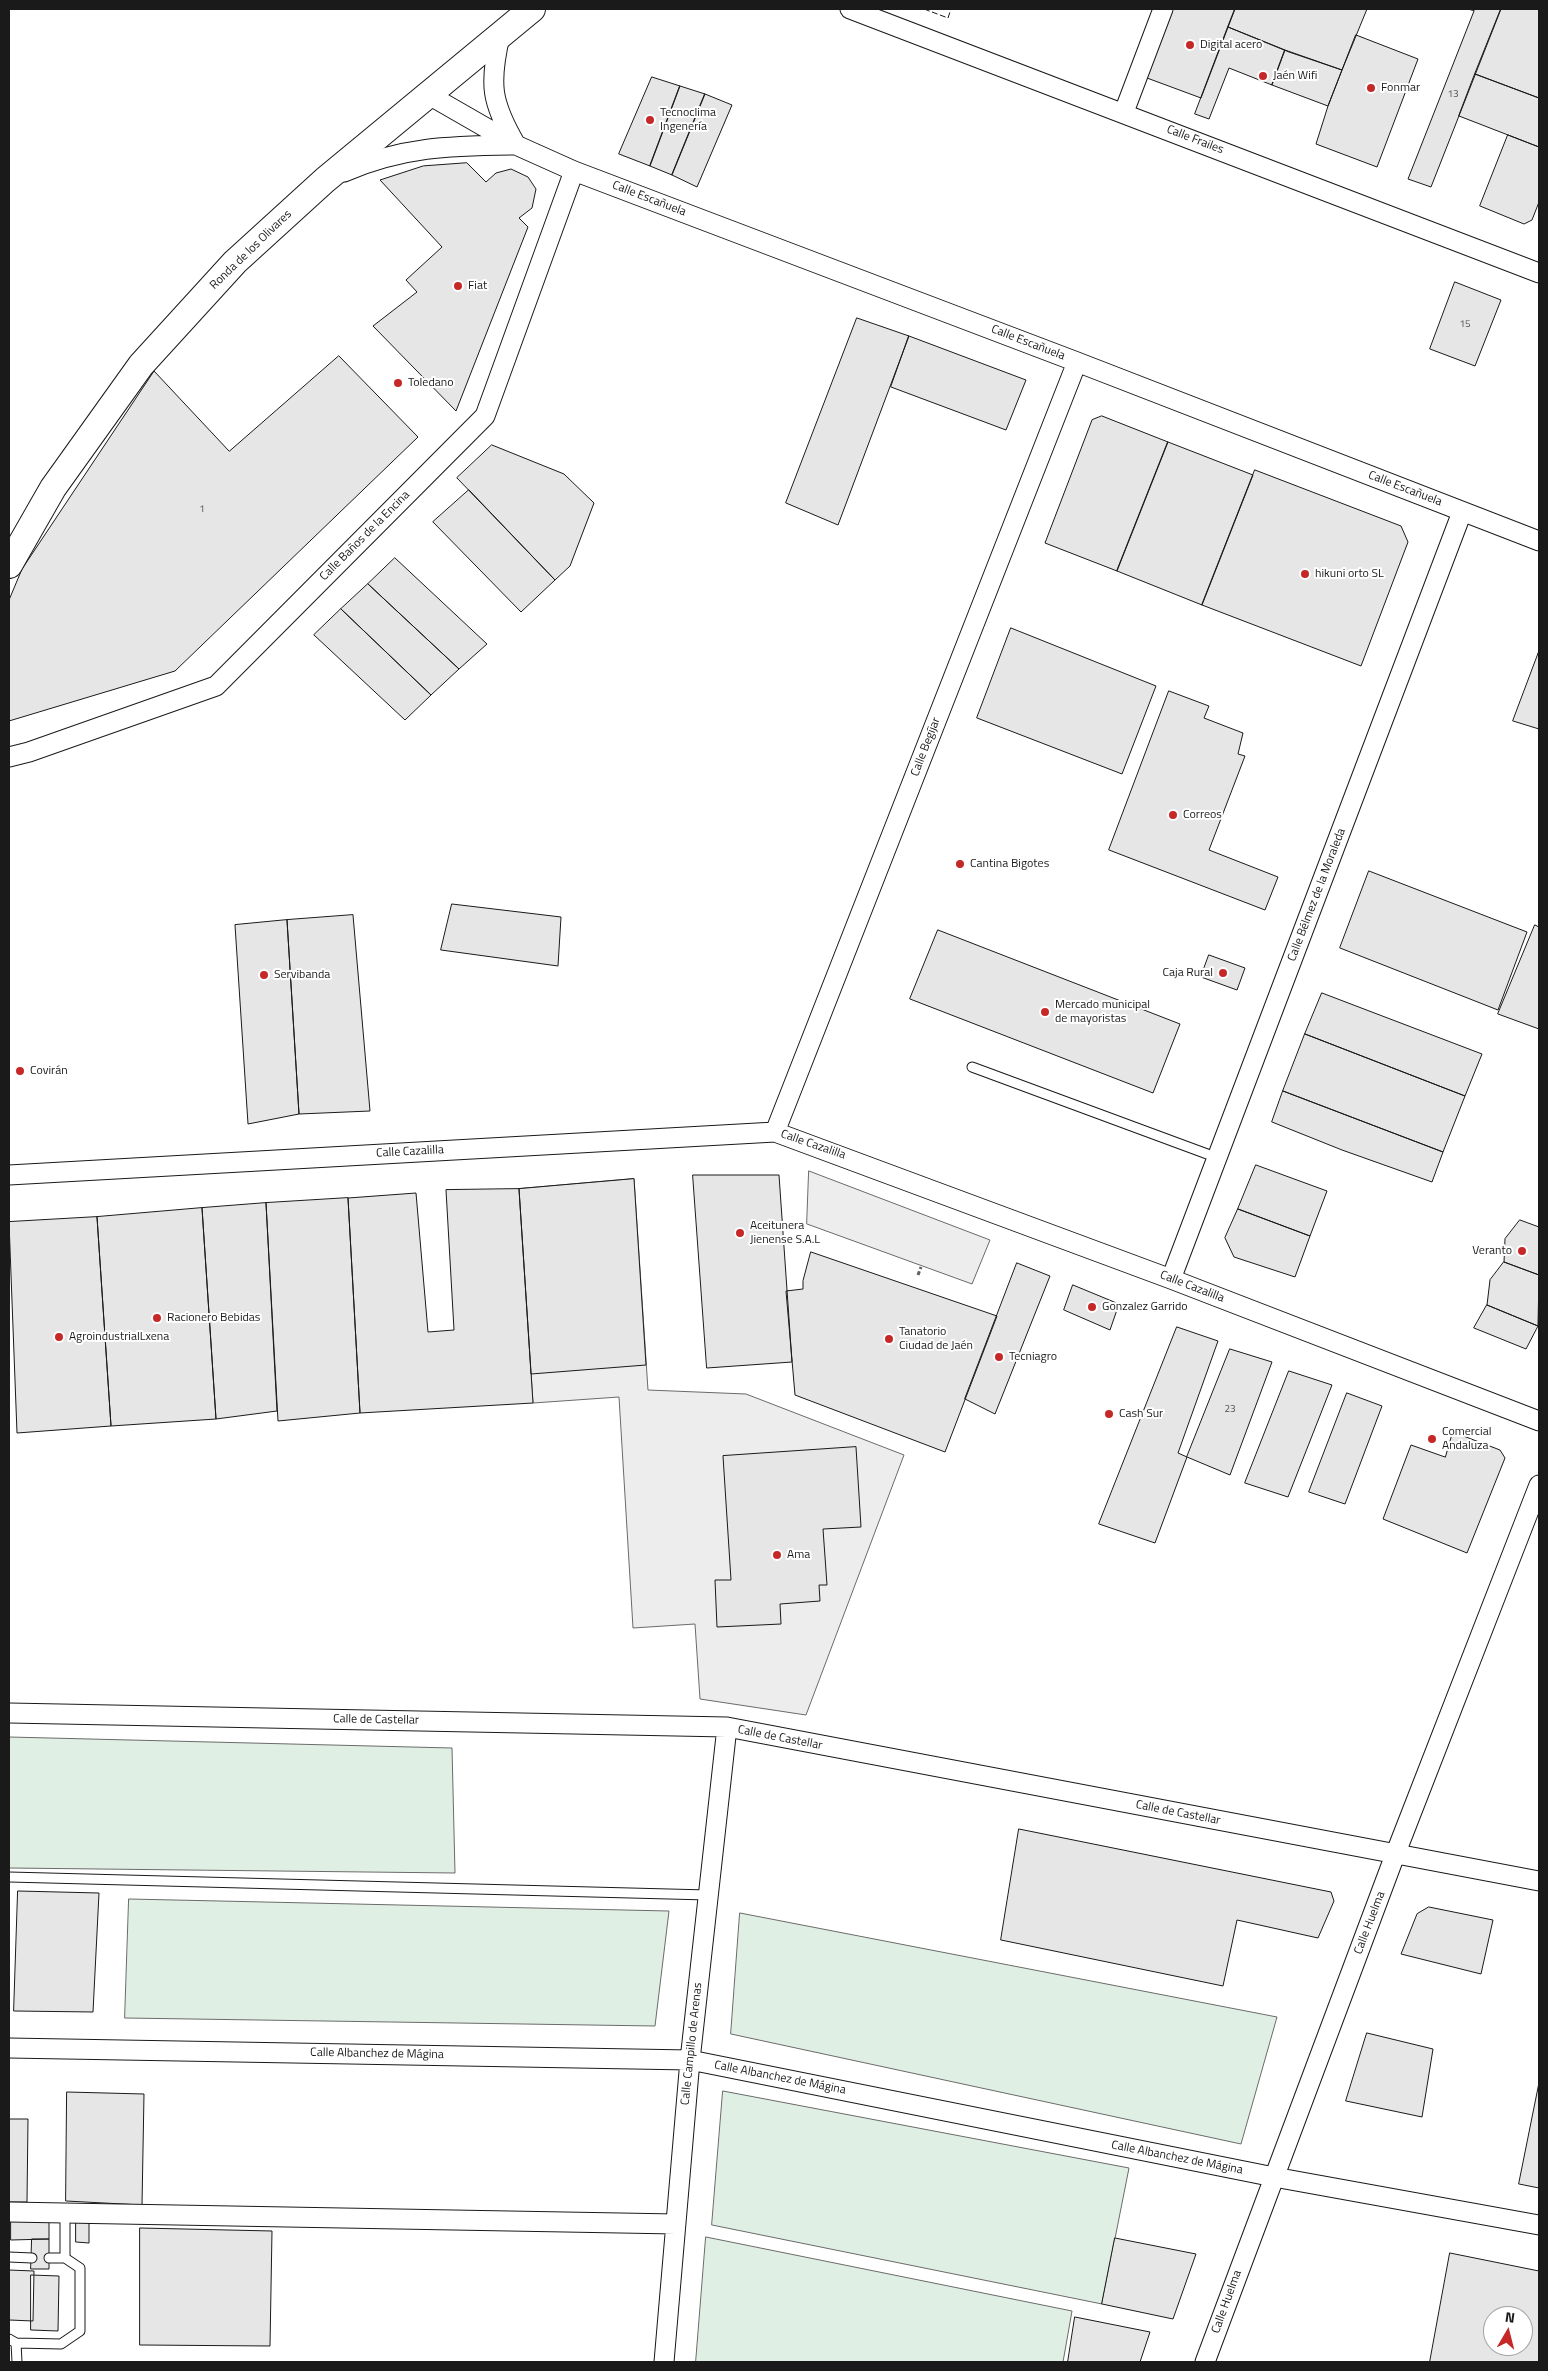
<!DOCTYPE html>
<html>
<head>
<meta charset="utf-8">
<style>
	body { margin:0 }
	#map { position:relative; width:1548px; height:2371px; overflow:hidden; background:#fff; font-family:"Titillium Web",sans-serif }
	canvas { display:block }
	.frame { position:absolute; inset:0; border:10px solid #1a1a1a; pointer-events:none }
	.north { position:absolute; left:1483px; top:2306px; width:50px; height:50px; box-sizing:border-box; background:#fff; border:1px solid #a3a3a3; border-radius:50%; rotate:8deg; font-size:14px; font-weight:700; line-height:20px; text-align:center; color:#1a1a1a }
	.north::after { content:''; display:block; margin:auto; width:18px; height:22px; background:#c62828; clip-path:polygon(50% 0,100% 100%,50% 72%,0 100%) }
</style>
</head>
<body>
<div id="map">
<canvas width="1548" height="2371"></canvas>
<div class="frame"></div>
<div class="north">N</div>
</div>
<script>
const c = document.querySelector('canvas').getContext('2d');
c.lineJoin = 'round';
function fill(path, color) {
  c.fillStyle = color;
  c.fill(path, 'evenodd');
}
function strokePath(path, color, width, dash) {
  c.strokeStyle = color;
  c.lineWidth = width;
  c.lineCap = dash ? 'butt' : 'round';
  c.setLineDash(dash || []);
  c.stroke(path);
}
function label(font, color, halo, rows, align = 'center') {
  c.font = font + ' "Titillium Web",sans-serif';
  c.lineWidth = 4;
  c.setLineDash([]);
  c.textBaseline = 'middle';
  c.strokeStyle = halo;
  c.fillStyle = color;
  for (const [text, x, y, turn = 0] of rows) {
    c.save();
    c.translate(x, y);
    c.rotate((+turn || 0) * Math.PI / 180);
    c.textAlign = isNaN(turn) ? turn : align;
    if (halo) c.strokeText(text, 0, 0);
    c.fillText(text, 0, 0);
    c.restore();
  }
}
const green = new Path2D(`
	M9,1737L452,1748L455,1873L9,1868Z
	M129,1899L669,1911L655,2026L125,2018Z
	M740,1913L1277,2017L1241,2144L731,2034Z
	M723,2091L1129,2168L1102,2304L712,2225Z
	M706,2237L1072,2311L1063,2362H696Z`);
fill(green, '#e0efe3');
strokePath(green, '#6a6a6a', 1);
const parking = new Path2D(`
	M809,1171L990,1240L972,1284L807,1224Z
	M634,1179L648,1390L746,1394L904,1455L806,1715L700,1699L695,1624L633,1628L619,1397L533,1403L519,1189Z`);
fill(parking, '#ededed');
strokePath(parking, '#6a6a6a', 1);
const building = new Path2D(`
	M1173,9H1235L1201,98L1147,78Z
	M1235,9H1367L1342,70L1289,52L1228,27Z
	M1468,9H1501L1431,187L1408,179L1474,11Z
	M1501,9H1539V98L1475,74Z
	M1228,27L1285,50L1272,85L1229,68L1209,119L1195,114Z
	M1356,35L1418,59L1377,167L1316,144L1328,106Z
	M1285,50L1342,70L1328,106L1272,85Z
	M1475,74L1539,98V147L1459,116Z
	M652,77L680,86L650,166L619,154Z
	M680,86L705,94L672,175L650,166Z
	M705,94L732,105L697,187L672,175Z
	M1508,135L1539,147V202L1532,220L1524,224L1480,206Z
	M467,163L486,182L496,173L511,169L528,177L536,189L532,208L519,218L528,227L456,411L373,326L417,292L406,280L442,247L380,180L423,166Z
	M1455,282L1501,300L1475,366L1430,349Z
	M857,318L909,336L838,525L786,503Z
	M909,336L1026,380L1006,430L891,387Z
	M339,356L418,437L175,671L9,721V600L22,569L154,371L229,451Z
	M1102,416L1168,442L1117,571L1045,543L1092,420Z
	M1168,442L1253,475L1202,605L1117,571Z
	M492,445L564,474L594,503L570,566L555,580L457,478Z
	M1255,470L1401,526L1408,542L1361,666L1202,605Z
	M469,490L555,580L521,612L433,522Z
	M395,558L487,644L459,669L368,584Z
	M368,584L459,669L431,695L341,609Z
	M341,609L431,695L405,720L314,635Z
	M1011,628L1156,686L1122,774L977,718Z
	M1539,651V729L1513,721Z
	M1169,691L1209,706L1204,718L1243,733L1238,754L1245,756L1209,850L1278,877L1265,910L1109,850Z
	M1369,871L1527,932L1498,1010L1340,948Z
	M452,904L561,917L558,966L441,950Z
	M353,915L370,1111L299,1114L287,920Z
	M287,920L299,1114L248,1124L235,925Z
	M1535,925L1539,927V1029L1498,1014Z
	M938,930L1180,1024L1153,1093L910,999Z
	M1209,955L1245,968L1237,990L1201,977Z
	M1322,993L1482,1054L1465,1096L1305,1034Z
	M1305,1034L1465,1096L1443,1152L1283,1091Z
	M1283,1091L1443,1152L1432,1182L1342,1150L1272,1122Z
	M1256,1165L1327,1191L1310,1236L1238,1209Z
	M693,1175H779L792,1362L707,1368Z
	M634,1179L646,1365L531,1374L519,1189Z
	M519,1189L533,1403L360,1413L348,1198L416,1193L428,1332L454,1330L446,1190Z
	M348,1198L360,1413L278,1421L266,1203Z
	M266,1203L277,1411L216,1419L202,1208Z
	M202,1208L216,1419L111,1426L97,1217Z
	M1238,1209L1310,1236L1295,1277L1234,1257L1225,1238Z
	M97,1217L111,1426L17,1433L9,1222Z
	M1520,1220L1539,1227V1275L1504,1262L1505,1239Z
	M811,1252L997,1316L945,1452L795,1395L786,1291L803,1289V1281Z
	M1504,1262L1539,1275L1538,1326L1487,1305L1490,1280Z
	M1017,1263L1050,1276L995,1414L965,1399Z
	M1073,1285L1119,1304L1110,1330L1064,1310Z
	M1487,1305L1538,1326L1526,1349L1474,1328Z
	M1177,1327L1218,1341L1178,1453L1187,1457L1155,1543L1099,1524Z
	M1230,1349L1272,1362L1230,1475L1187,1457Z
	M1289,1371L1332,1385L1288,1497L1245,1483Z
	M1347,1393L1382,1406L1345,1504L1309,1492Z
	M1453,1432L1500,1450L1505,1458L1467,1553L1383,1519L1411,1445L1445,1457Z
	M856,1447L861,1527L823,1529L827,1585H819L820,1601L780,1604L781,1624L717,1627L715,1580H731L723,1456Z
	M1019,1829L1331,1892L1334,1901L1318,1938L1237,1920L1223,1986L1001,1940Z
	M18,1891L99,1893L93,2012L14,2011Z
	M1429,1907L1493,1920L1481,1974L1401,1954L1417,1914Z
	M1367,2033L1433,2049L1422,2117L1346,2101Z
	M1539,2083V2188L1519,2184Z
	M67,2092L144,2094L142,2205L66,2201Z
	M9,2119H28L27,2202H9Z
	M11,2220H49V2239L11,2240Z
	M76,2222L89,2223V2243L76,2242Z
	M140,2228L272,2231L270,2346L140,2345Z
	M1115,2238L1196,2254L1173,2319L1102,2304Z
	M32,2239H49V2269H31Z
	M1450,2253L1539,2271V2362H1430ZM1493,2316H1523V2346H1493Z
	M9,2270L34,2271L33,2321L9,2320Z
	M31,2275L59,2276L58,2331L31,2330Z
	M1075,2317L1150,2332L1140,2362H1068Z`);
fill(building, '#e6e6e6');
strokePath(building, '#1a1a1a', 1);
const lane = new Path2D(`
	M972,1067L1218,1158
	M9,1877L708,1895
	M65,2212V2258
	M9,2257L32,2258
	M9,2339L16,2343L61,2344L80,2331V2268L65,2258H49
	M16,2343L17,2362`);
const street = new Path2D(`
	M850,9L1539,273
	M429,95L516,145L574,171L1077,362L1539,541
	M1124,112L1163,9
	M344,172C405,146 451,146 516,145C491,102 489,84 500,36
	M9,757L29,752L216,686L485,416L574,171
	M775,1132L1077,362
	M9,1175L775,1132L1171,1279L1539,1421
	M1171,1279L1462,512
	M9,1713L727,1727L1539,1881
	M9,2048L690,2060L1274,2177L1539,2225
	M9,2212L676,2224
	M664,2362L690,2060L727,1727
	M1205,2362L1395,1855L1539,1485`);
const secondary = new Path2D(`
	M9,565L53,488L141,365L235,262L325,180L532,9`);
strokePath(lane, '#1a1a1a', 11);
strokePath(street, '#1a1a1a', 21);
strokePath(secondary, '#1a1a1a', 28);
strokePath(new Path2D(`
	M918,1275L921,1267`), '#5f5f5f', 3, [4, 2.5]);
strokePath(lane, '#fff', 9);
strokePath(street, '#fff', 19);
strokePath(secondary, '#fff', 26);
strokePath(new Path2D(`
	M924,9L948,18L951,9`), '#1a1a1a', 1, [6, 2.5]);
for (const [x, y, r, color] of [
	[1190,45,5,"#c62828"],
	[1263,76,5,"#c62828"],
	[1371,88,5,"#c62828"],
	[650,120,5,"#c62828"],
	[458,286,5,"#c62828"],
	[398,383,5,"#c62828"],
	[1305,574,5,"#c62828"],
	[1173,815,5,"#c62828"],
	[960,864,5,"#c62828"],
	[1223,973,5,"#c62828"],
	[264,975,5,"#c62828"],
	[1045,1012,5,"#c62828"],
	[20,1071,5,"#c62828"],
	[740,1233,5,"#c62828"],
	[1522,1251,5,"#c62828"],
	[1092,1307,5,"#c62828"],
	[157,1318,5,"#c62828"],
	[59,1337,5,"#c62828"],
	[889,1339,5,"#c62828"],
	[999,1357,5,"#c62828"],
	[1109,1414,5,"#c62828"],
	[1432,1439,5,"#c62828"],
	[777,1555,5,"#c62828"]
]) {
  const dot = new Path2D();
  dot.arc(x, y, r, 0, 2 * Math.PI);
  c.fillStyle = color;
  c.fill(dot);
  strokePath(dot, '#fff', 2);
}
label('10px', '#4d4d4d', null, [
	["13",1453,95],
	["15",1465,325],
	["1",202,510],
	["23",1230,1410]
]);
label('12px', '#1a1a1a', '#fff', [
	["Digital acero",1200,45],
	["Jaén Wifi",1273,76],
	["Fonmar",1381,88],
	["Tecnoclima",660,113],
	["Ingenería",660,127],
	["Fiat",468,286],
	["Toledano",408,383],
	["hikuni orto SL",1315,574],
	["Correos",1183,815],
	["Cantina Bigotes",970,864],
	["Caja Rural",1213,973,"right"],
	["Servibanda",274,975],
	["Mercado municipal",1055,1005],
	["de mayoristas",1055,1019],
	["Covirán",30,1071],
	["Aceitunera",750,1226],
	["Jienense S.A.L",750,1240],
	["Veranto",1512,1251,"right"],
	["Gonzalez Garrido",1102,1307],
	["Racionero Bebidas",167,1318],
	["Tanatorio",899,1332],
	["Ciudad de Jaén",899,1346],
	["AgroindustrialLxena",69,1337],
	["Tecniagro",1009,1357],
	["Cash Sur",1119,1414],
	["Comercial",1442,1432],
	["Andaluza",1442,1446],
	["Ama",787,1555]
], 'left');
label('12px', '#1a1a1a', '#fff', [
	["Calle Frailes",1195,140,21],
	["Calle Escañuela",649,199,21],
	["Ronda de los Olivares",251,250,-44],
	["Calle Escañuela",1028,343,21],
	["Calle Escañuela",1405,489,21],
	["Calle Baños de la Encina",365,536,-45],
	["Calle Begíjar",926,747,-69],
	["Calle Bélmez de la Moraleda",1317,895,-69],
	["Calle Cazalilla",813,1145,19],
	["Calle Cazalilla",410,1152,-3],
	["Calle Cazalilla",1192,1287,21],
	["Calle de Castellar",376,1720,1],
	["Calle de Castellar",780,1738,11],
	["Calle de Castellar",1178,1813,11],
	["Calle Huelma",1370,1923,-69],
	["Calle Campillo de Arenas",692,2044,-84],
	["Calle Albanchez de Mágina",377,2054,1],
	["Calle Albanchez de Mágina",780,2078,11],
	["Calle Albanchez de Mágina",1177,2158,11],
	["Calle Huelma",1227,2302,-70]
]);
</script>
</body>
</html>
